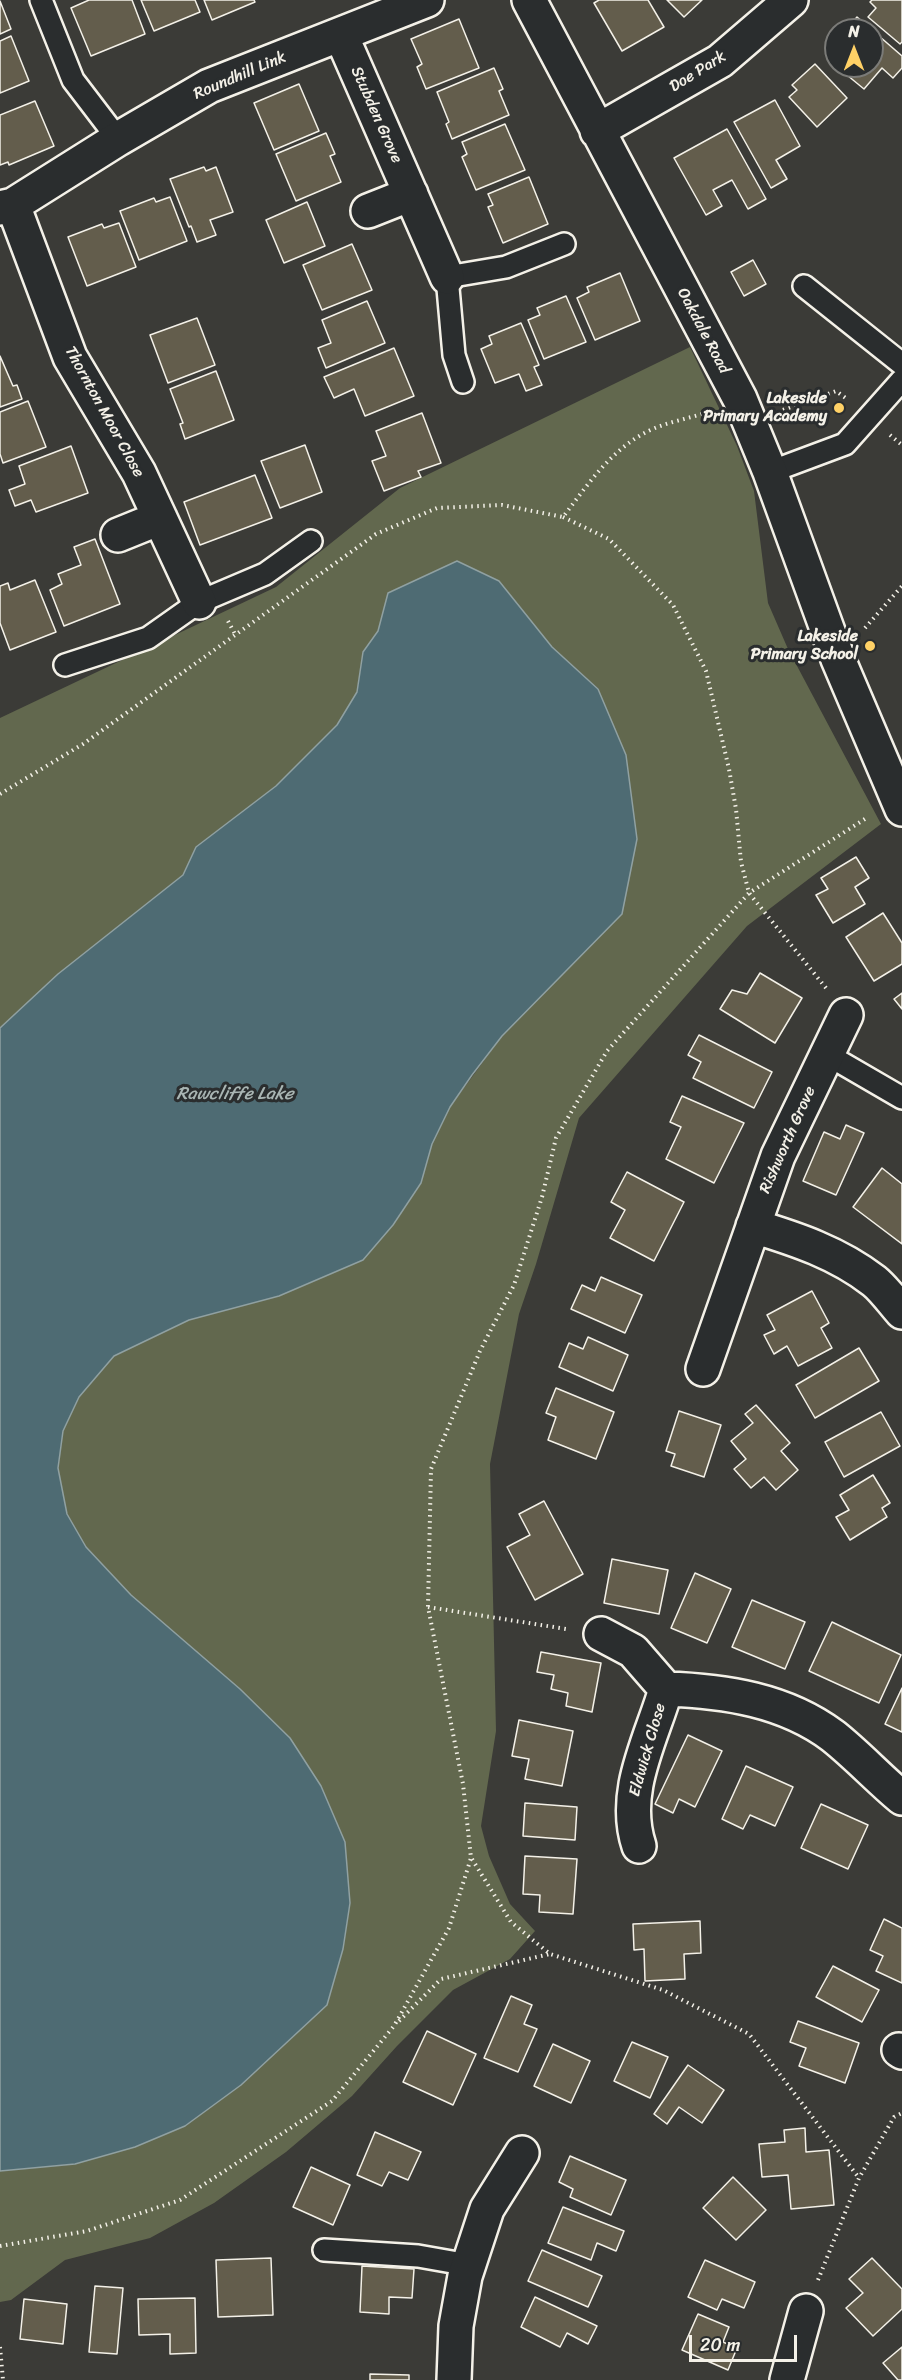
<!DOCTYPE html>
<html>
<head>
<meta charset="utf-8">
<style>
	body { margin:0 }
	#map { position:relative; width:902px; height:2380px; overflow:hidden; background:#3b3b37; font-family:Sriracha,sans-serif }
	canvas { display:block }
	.north { position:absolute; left:824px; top:18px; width:60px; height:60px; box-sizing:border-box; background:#2a2d2e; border:2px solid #7b7b78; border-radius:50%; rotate:0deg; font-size:16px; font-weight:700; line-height:24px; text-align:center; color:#f4f1e8 }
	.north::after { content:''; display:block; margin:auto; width:21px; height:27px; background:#ffd166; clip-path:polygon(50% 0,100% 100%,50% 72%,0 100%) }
	.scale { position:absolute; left:689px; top:2335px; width:108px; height:27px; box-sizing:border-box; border:3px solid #f4f1e8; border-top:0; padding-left:8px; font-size:18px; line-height:21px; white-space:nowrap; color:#f4f1e8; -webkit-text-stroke:4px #2a2d2e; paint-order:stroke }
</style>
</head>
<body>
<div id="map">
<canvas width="902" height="2380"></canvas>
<div class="north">N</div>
<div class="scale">20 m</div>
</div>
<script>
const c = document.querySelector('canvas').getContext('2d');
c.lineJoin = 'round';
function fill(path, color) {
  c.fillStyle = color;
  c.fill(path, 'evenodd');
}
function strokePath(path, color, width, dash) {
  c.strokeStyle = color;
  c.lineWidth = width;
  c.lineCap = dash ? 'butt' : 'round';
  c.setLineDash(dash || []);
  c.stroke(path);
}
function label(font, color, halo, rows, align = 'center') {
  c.font = font + ' Sriracha,sans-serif';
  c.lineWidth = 6;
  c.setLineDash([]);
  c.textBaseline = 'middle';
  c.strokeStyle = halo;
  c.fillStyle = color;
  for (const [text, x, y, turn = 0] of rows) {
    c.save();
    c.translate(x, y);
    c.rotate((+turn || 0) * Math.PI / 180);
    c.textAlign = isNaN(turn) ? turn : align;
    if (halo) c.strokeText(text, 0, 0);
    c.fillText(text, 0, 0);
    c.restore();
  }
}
fill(new Path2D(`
	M690,347L737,446L754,491L768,603L788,649L881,824L747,926L579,1118L536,1264L519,1314L490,1464L496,1731L481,1826L489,1856L510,1904L535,1931L510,1959L453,1990L397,2046L352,2096L286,2152L214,2203L150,2238L65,2260L11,2300L0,2302V2171L75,2164L135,2147L185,2126L241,2085L327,2005L343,1949L350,1903L240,1689L131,1595L86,1547L67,1514L58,1468L63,1431L79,1397L114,1356L189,1320L279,1296L363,1260L393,1225L421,1183L432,1144L450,1107L502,1036L599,689L552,647L499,581L457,561L388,593L378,631L363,652L357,692L337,725L276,786L196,847L183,875L58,974L0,1028V718L276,587L400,488Z`), '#62684e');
const water = new Path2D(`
	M457,561L499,581L552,647L598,689L626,755L637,839L622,914L502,1036L472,1075L450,1107L432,1144L421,1183L393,1225L363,1260L279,1296L189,1320L114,1356L79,1397L63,1431L58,1468L67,1514L86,1547L131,1595L240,1689L290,1738L321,1786L345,1842L350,1903L343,1949L327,2005L241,2085L185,2126L135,2147L75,2164L0,2171V1028L58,974L183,875L196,847L276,786L337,725L357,692L363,652L378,631L388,593Z`);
fill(water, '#4e6b73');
strokePath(water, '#90a1a2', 1.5);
const building = new Path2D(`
	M89,0H132L145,34L91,56L71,8Z
	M141,0H195L200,12L154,31Z
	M204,0H254L255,2L212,20Z
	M599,0H648L664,27L622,51L594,3Z
	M667,0H702L684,17Z
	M872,0H902V42L900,44L868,17L876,8L870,2Z
	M0,1L11,29L0,34Z
	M857,17L872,30H846Z
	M459,19L479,68L426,89L417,67L422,64L411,39Z
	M872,30L902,56V68L893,78L882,68L864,89L836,66H872Z
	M11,36L29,81L0,93V41Z
	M836,52V66L829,60Z
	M815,64L847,98L817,127L789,97L797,90L792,85Z
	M494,68L503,89L499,91L509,115L452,139L446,124L449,122L437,92Z
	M299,84L319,131L274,150L254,103Z
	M775,100L800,146L776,160L787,179L771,188L734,122Z
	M35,101L54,146L9,165L8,162L0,165V115Z
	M505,124L525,170L476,190L462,157L467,154L462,142Z
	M727,129L766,199L748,209L732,180L713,190L722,206L706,215L674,158Z
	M326,133L335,154L330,156L341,182L296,201L276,154Z
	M204,167L206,171L216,167L233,212L210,220L216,235L197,242L191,226L189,227L170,179Z
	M529,177L548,224L503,243L488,207L493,205L488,194Z
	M170,197L187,241L139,260L120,211L154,198L156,202Z
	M307,202L325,246L284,263L266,220Z
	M119,223L136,267L87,286L68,237L102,224L104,228Z
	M352,244L372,290L322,310L303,265Z
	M753,260L766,284L744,296L731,272Z
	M620,273L640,321L595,340L577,298L589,292L587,287Z
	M566,296L586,342L544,359L528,320L540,315L537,308Z
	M367,301L385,343L326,368L318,348L331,343L322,320Z
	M197,318L215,365L168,383L150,335Z
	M521,323L539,365L534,367L542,385L526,391L519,374L495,383L481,349L492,344L489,336Z
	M394,348L414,396L365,416L354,389L334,398L324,377Z
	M0,356L13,386L17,385L22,399L0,407Z
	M216,371L234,420L185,439L180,424L183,423L170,389Z
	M28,401L46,447L3,463L0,454V412Z
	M422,413L441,463L418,471L421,477L384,491L372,461L386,456L376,431Z
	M305,445L322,492L280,508L261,461Z
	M71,446L88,493L36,512L31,500L15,506L9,490L25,484L19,466Z
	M255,475L272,518L200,545L184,502Z
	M95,539L120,604L64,626L50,590L62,584L58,574L81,565L74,547Z
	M35,580L56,632L10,650L0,623V586L8,583L10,590Z
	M856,857L869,878L855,887L865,904L833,923L816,895L828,889L821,878Z
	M883,913L902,943V964L874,981L846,937Z
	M760,973L802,998L775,1043L720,1009L732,990L747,994Z
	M902,993V1009L894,999Z
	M699,1035L772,1072L754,1108L693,1078L701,1062L688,1055Z
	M682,1096L744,1123L714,1183L666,1159L681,1127L670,1122Z
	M846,1125L864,1133L836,1195L803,1181L824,1132L840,1139Z
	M882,1168L902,1184V1244L853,1207Z
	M627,1172L684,1202L654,1261L610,1238L625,1210L611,1202Z
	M601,1277L642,1295L625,1333L571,1309L582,1285L595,1291Z
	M812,1291L829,1323L821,1328L832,1348L798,1366L787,1346L774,1354L764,1335L775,1330L767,1315Z
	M588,1337L628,1355L613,1391L559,1367L569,1343L583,1349Z
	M859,1348L879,1381L815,1418L796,1385Z
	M556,1388L614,1412L596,1459L548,1440L556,1417L546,1413Z
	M756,1405L790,1443L781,1451L798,1470L776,1490L764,1477L751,1488L734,1469L746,1459L731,1441L753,1423L745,1414Z
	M679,1411L721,1425L704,1477L671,1466L675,1454L666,1451Z
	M881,1412L900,1446L844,1477L825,1442Z
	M873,1475L890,1503L882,1508L887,1517L850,1540L836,1517L849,1510L840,1495Z
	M544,1501L583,1574L535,1600L507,1547L530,1535L519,1514Z
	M612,1559L668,1570L659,1614L604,1603Z
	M695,1573L731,1589L707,1643L671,1628Z
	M752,1600L805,1622L785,1669L732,1647Z
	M832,1622L901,1655L879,1703L809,1671Z
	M541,1652L601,1663L592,1712L566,1706L568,1693L551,1689L554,1675L537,1672Z
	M902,1688V1732L885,1724Z
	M519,1720L573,1731L562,1786L525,1779L529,1759L512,1756Z
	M688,1735L722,1751L695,1807L679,1799L673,1813L655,1804Z
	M746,1766L793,1787L775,1826L750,1815L743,1829L722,1819Z
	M525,1803L577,1807L575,1840L523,1836Z
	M821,1804L868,1825L848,1869L801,1848Z
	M525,1856L577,1859L573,1914L539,1912L540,1895L523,1894Z
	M884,1919L902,1928V1983L876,1971L883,1956L870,1950Z
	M700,1921L701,1953L684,1954L685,1979L645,1981L644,1949L634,1950L633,1924Z
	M833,1966L879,1990L862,2022L816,1997Z
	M511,1996L532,2005L524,2024L537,2029L518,2072L484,2058Z
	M798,2021L859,2043L845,2083L799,2066L806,2048L790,2042Z
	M427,2031L476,2054L453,2105L403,2082Z
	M632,2042L668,2057L650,2098L614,2081Z
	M553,2044L590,2061L571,2103L534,2086Z
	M688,2065L724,2090L702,2123L679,2107L667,2124L654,2114Z
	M805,2128L806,2152L829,2150L834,2205L791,2209L788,2175L762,2177L759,2144L785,2142L784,2130Z
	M375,2132L421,2152L408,2180L389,2172L382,2186L357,2175Z
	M570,2156L626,2180L611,2215L570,2197L573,2189L559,2182Z
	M311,2167L350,2185L333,2225L293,2207Z
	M733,2177L766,2210L736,2240L703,2208Z
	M563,2207L624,2231L616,2251L597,2243L591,2260L548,2243Z
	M542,2250L602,2276L588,2307L528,2281Z
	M271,2258L273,2315L218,2317L216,2260Z
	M872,2258L902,2289V2309L873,2336L846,2308L863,2293L849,2279Z
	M705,2260L755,2282L744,2308L722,2299L717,2310L688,2297Z
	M362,2266L414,2269L412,2298L389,2297V2314L360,2312Z
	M95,2286L123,2288L117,2354L89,2352Z
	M535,2297L597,2326L588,2344L567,2333L560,2347L521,2327Z
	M195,2298L196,2353L170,2354V2334L139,2335L138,2299Z
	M24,2299L67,2304L63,2344L20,2339Z
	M698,2314L729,2327L723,2342L737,2348L728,2370L682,2350Z
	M902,2347V2380H898L883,2363Z
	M370,2374L409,2375V2380H370Z`);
fill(building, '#635d4c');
strokePath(building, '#f4f1e8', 1.5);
const service = new Path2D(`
	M41,0L73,80L118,139
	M804,286L902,364
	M463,382L454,355L447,277L506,267L564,244
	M770,472L845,444L902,380
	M65,665L148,638L199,602L265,574L311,541
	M828,1055L902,1098
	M324,2250L418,2256L469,2265`);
const minor = new Path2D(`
	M529,0L740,399L770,472L838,659L902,809
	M341,35L447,277
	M597,131L720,61L791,0
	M13,205L70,357L139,473L199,602
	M0,208L13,205L118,139L209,86L427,0
	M368,211L411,194
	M118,535L160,518
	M753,1226C796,1239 838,1253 874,1281C884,1289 893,1302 902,1312
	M703,1369L778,1156L846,1015
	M601,1634L633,1651L666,1689C651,1740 621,1792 639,1846
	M666,1689C725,1691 785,1700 833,1736C857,1755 878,1778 902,1798
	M899,2050L902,2052
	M454,2380L456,2326L465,2276L487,2209L522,2153
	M787,2380L806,2311`);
strokePath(service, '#f4f1e8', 26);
strokePath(minor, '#f4f1e8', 38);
strokePath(new Path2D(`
	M783,410L836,391L847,399
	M890,435L902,445
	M563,517L609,539L673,605L706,671L729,769L736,809L741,862L749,893L826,988
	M228,621L236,636
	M865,628L902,586
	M0,794L83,744L376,534L437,508L502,505L563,517C589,483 614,445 655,428C672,421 691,418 708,412
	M428,1607L566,1629
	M472,1859L511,1922L550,1954L663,1990L749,2034L859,2178
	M399,2021L441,1979L550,1954
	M0,2246L87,2231L180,2200L332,2101L394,2026L449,1928L471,1858L463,1784L428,1607L431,1469L480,1351L514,1285L542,1197L556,1138L607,1051L749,893L868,817
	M818,2280L859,2178L894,2117L902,2113
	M0,2347L3,2380`), '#f4f1e8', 4, [1.5, 4.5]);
strokePath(service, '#2a2d2e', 21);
strokePath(minor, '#2a2d2e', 33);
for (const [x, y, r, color] of [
	[839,408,6,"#ffd166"],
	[870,646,6,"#ffd166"]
]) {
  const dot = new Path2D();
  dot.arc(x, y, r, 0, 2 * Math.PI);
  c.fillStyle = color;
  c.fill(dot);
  strokePath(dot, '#2a2d2e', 2);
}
label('16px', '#f4f1e8', '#2a2d2e', [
	["Doe Park",698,72,-32],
	["Roundhill Link",240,76,-23],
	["Stubden Grove",376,115,66],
	["Oakdale Road",703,331,62],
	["Thornton Moor Close",104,412,61],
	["Rishworth Grove",788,1140,-66],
	["Eldwick Close",648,1750,-74]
]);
label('bold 16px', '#f4f1e8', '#2a2d2e', [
	["Lakeside",827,399],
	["Primary Academy",827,417],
	["Lakeside",858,637],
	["Primary School",858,655]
], 'right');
label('italic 18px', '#a9b5b3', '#2a2d2e', [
	["Rawcliffe Lake",235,1094]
]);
</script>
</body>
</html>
